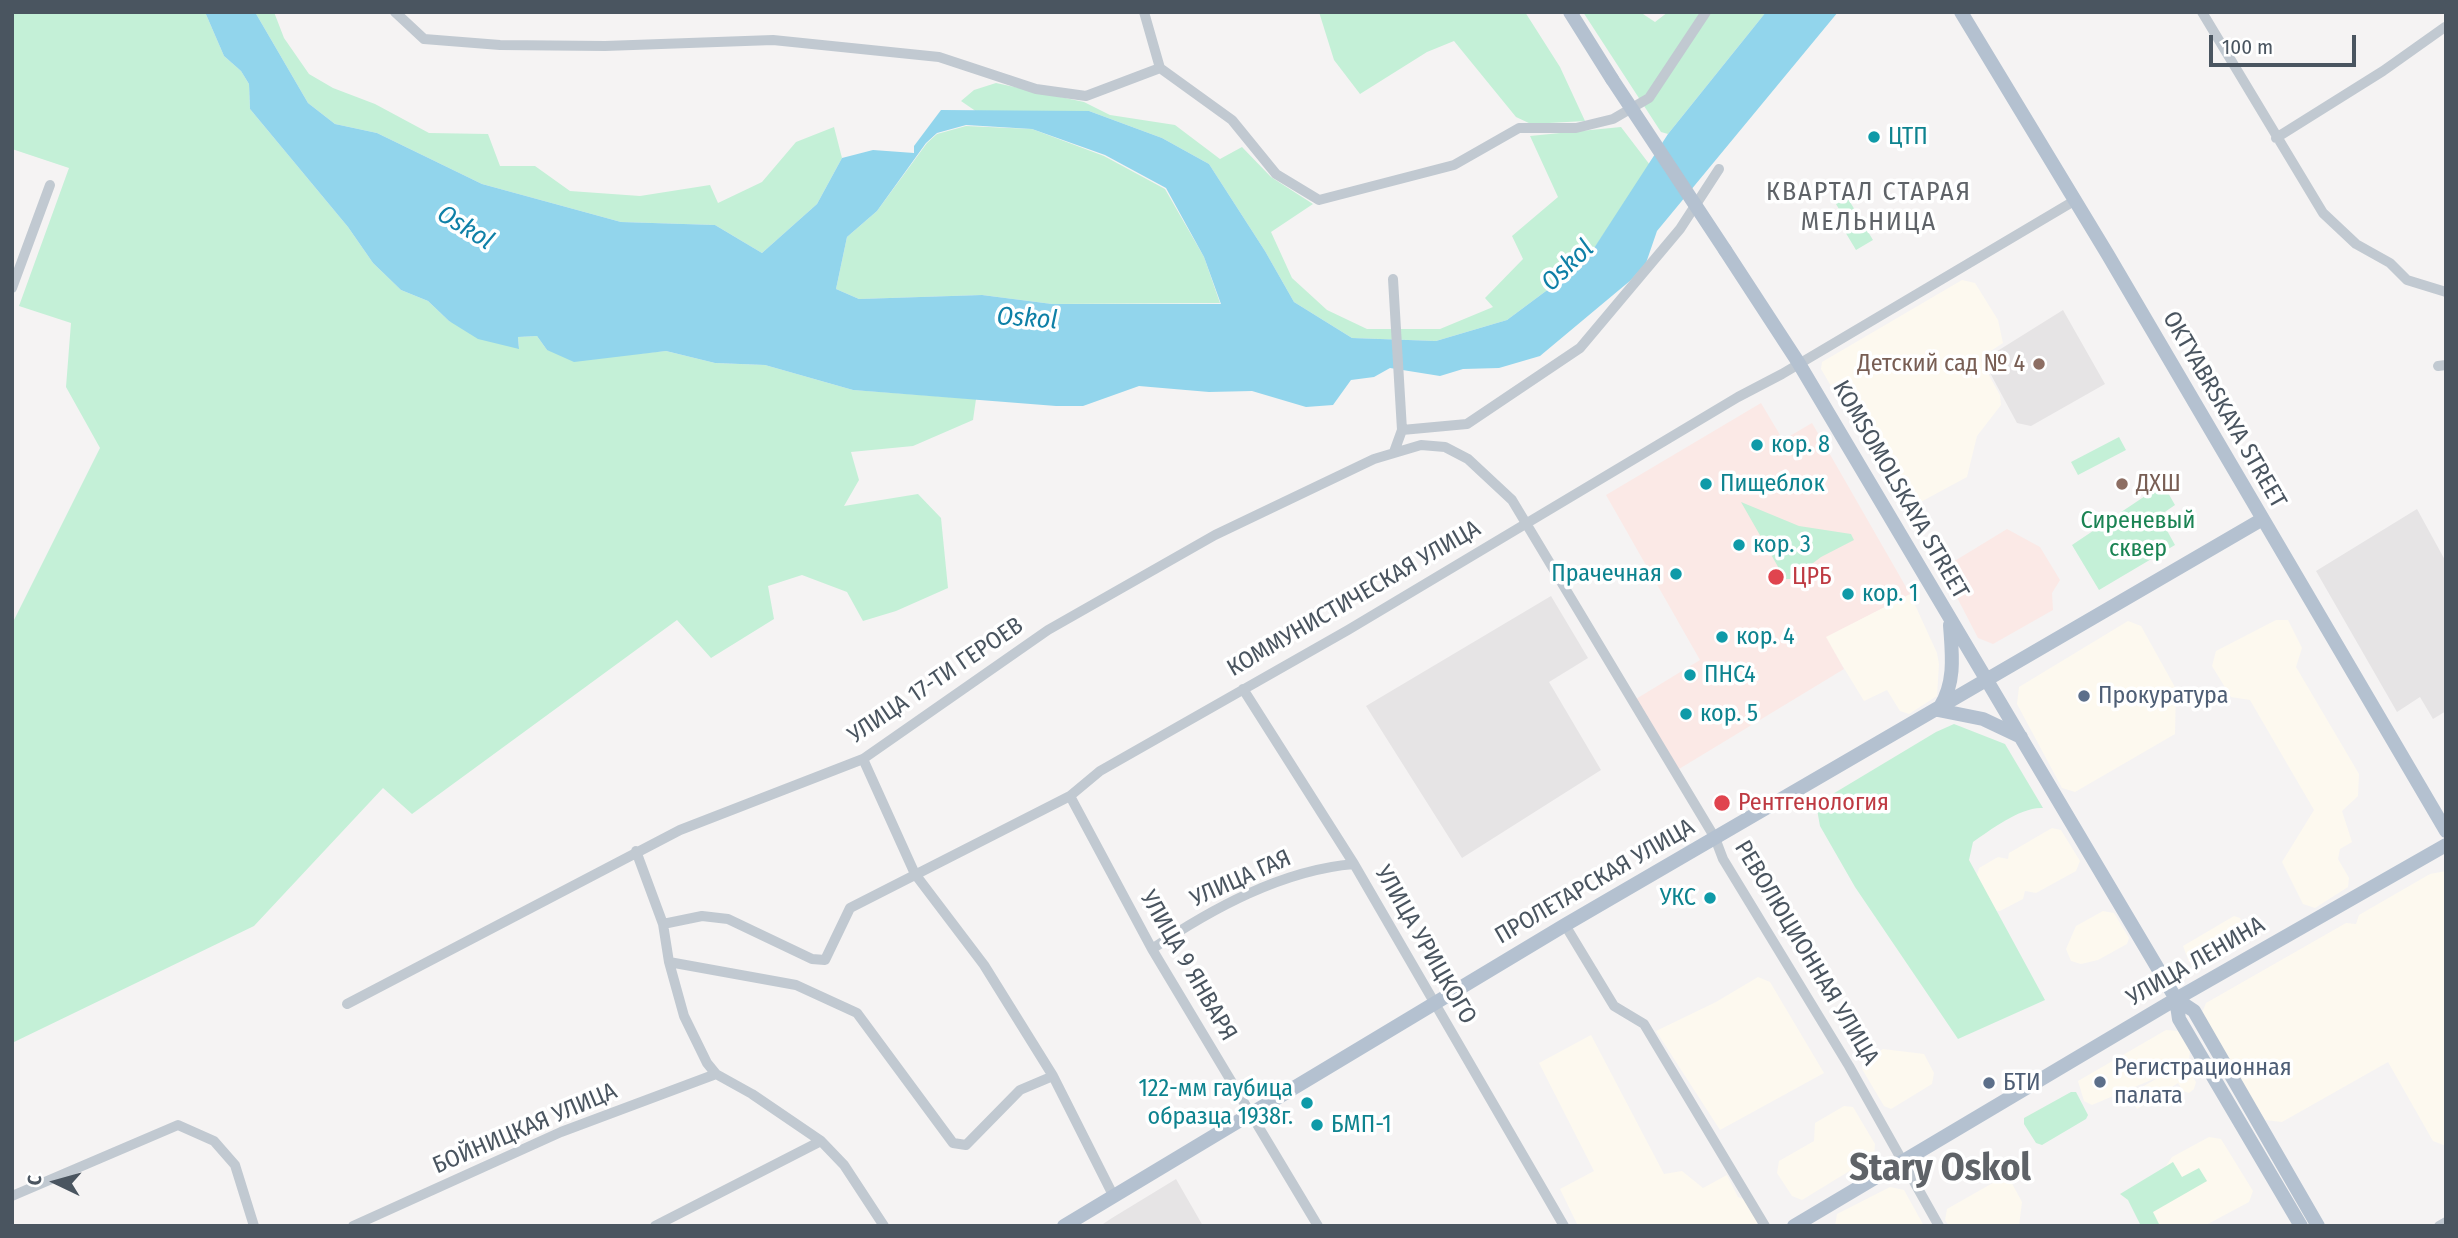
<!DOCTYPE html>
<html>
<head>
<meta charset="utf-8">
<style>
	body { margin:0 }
	#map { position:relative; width:2458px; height:1238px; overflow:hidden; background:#f5f3f3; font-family:"Fira Sans Condensed",sans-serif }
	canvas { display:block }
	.frame { position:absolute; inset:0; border:14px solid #4a5560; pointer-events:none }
	.north { position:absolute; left:21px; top:1147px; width:70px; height:70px; -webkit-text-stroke:5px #fff; paint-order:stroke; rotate:275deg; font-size:19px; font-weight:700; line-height:28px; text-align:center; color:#4a5560 }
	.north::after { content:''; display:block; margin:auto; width:24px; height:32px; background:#4a5560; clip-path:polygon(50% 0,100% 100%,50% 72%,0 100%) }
	.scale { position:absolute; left:2209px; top:35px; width:147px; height:32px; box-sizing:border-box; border:4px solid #4a5560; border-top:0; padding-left:9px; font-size:21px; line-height:24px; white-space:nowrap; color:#4a5560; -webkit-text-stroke:5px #fff; paint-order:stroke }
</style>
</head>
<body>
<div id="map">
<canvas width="2458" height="1238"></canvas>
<div class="frame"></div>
<div class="north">С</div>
<div class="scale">100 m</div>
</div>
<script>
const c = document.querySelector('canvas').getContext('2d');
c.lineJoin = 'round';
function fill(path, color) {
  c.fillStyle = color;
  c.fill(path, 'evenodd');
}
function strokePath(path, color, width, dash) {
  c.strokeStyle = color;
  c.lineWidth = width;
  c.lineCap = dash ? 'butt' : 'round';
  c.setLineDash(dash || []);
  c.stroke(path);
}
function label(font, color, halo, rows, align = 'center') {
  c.font = font + ' "Fira Sans Condensed",sans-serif';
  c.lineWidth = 7;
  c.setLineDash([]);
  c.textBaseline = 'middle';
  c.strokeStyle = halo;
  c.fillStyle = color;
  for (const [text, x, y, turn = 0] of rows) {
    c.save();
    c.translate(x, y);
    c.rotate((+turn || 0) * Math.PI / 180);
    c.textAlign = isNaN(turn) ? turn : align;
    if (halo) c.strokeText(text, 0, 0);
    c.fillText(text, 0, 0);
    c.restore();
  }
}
fill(new Path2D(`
	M1962,280L1975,283L1998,320L2003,343L1983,356L1981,361L2000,395L2001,405L1977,436L1967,477L1904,511L1821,369L1822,362Z
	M1910,594L1937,653L1939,664L1937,696L1909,714L1900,711L1887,690L1864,701L1825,637Z
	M2276,620H2288L2302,648L2296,667L2359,774L2358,796L2342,811L2352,842L2340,849L2338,859L2349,878L2348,887L2315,908L2303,904L2282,862L2314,810L2250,700L2231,697L2212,666L2216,651Z
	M2128,621L2141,626L2176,689L2175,734L2075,792L2062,788L2017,704L2019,687Z
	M2052,828L2061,830L2080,861L2076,871L2036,893L2025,891L2023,899L2000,911L1990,910L1975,881L1979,868L1998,857L2008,859L2009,853Z
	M2446,871V1146L2433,1141L2388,1062L2282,1122L2265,1120L2201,1015L2206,1003L2346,923L2356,924L2359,915L2430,874Z
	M2103,911L2114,913L2129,938L2127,944L2098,960L2081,964L2071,961L2066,949L2076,926Z
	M2234,916L2240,918L2243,925L2242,933L2224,942L2219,950L2197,963L2189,962L2183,946Z
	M1758,977L1770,982L1824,1073L1720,1130L1656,1031L1716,1002Z
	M2166,1030L2179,1031L2190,1051L2189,1059L2184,1063L2196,1082L2194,1089L2189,1093L2183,1091L2178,1083L2137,1109L2134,1104H2128V1095L2163,1075L2092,1105L2084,1101L2078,1081Z
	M1591,1035L1664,1174L1682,1171L1703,1188L1727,1175L1738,1197L1748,1201L1758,1218L1756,1226H1578L1560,1189L1594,1171L1539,1063Z
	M1883,1049L1924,1054L1934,1073L1932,1084L1891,1109L1884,1106L1862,1069L1863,1061Z
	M1844,1106L1853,1107L1875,1144L1874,1156L1802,1200L1792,1196L1777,1173L1779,1161L1814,1141L1815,1123Z
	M2209,1137L2221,1139L2253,1191L2249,1202L2204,1226H2147L2166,1166L2172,1157Z
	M2009,1178L2022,1202L2019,1226H1949L1945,1220L1947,1209L1998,1180Z
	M1890,1187L1904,1190L1924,1226H1835L1837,1214Z`), '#fdf9ef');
fill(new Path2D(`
	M2063,310L2105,384L2031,426L2017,423L1983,360Z
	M2417,509L2446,562V711L2433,719L2420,697L2397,712L2316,571Z
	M1551,596L1588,658L1549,682L1601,770L1462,858L1366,706Z
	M1176,1179L1203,1226H1100L1112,1218Z`), '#e6e4e5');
fill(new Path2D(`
	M1761,403L1783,440L1812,423L1910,594L1826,637L1844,669L1679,769L1636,699L1700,660L1606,495Z
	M2007,529L2040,547L2060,580L2052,593L2053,610L1993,644L1978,638L1947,578L1948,565Z`), '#fbe9e6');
fill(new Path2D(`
	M12,12H205L224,56L241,71L249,84L250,109L348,227L373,263L401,290L428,301L449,321L519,348L518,337L537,336L547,350L625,355L666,351L715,363L765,365L853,390L976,399L973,420L913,446L851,452L859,480L844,506L918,494L941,518L948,588L896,611L863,621L847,592L802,575L768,586L774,619L711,658L677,620L412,814L383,788L254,926L12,1043V624L100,448L66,387L71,323L19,306L69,168L12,149Z
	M255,12H274L284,38L309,74L333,88L375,104L429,133L488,134L500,166H535L570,191L640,196L710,185L718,203L762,182L796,142L834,127L842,158L817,204L762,253L715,225L621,222L482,184L377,133L335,124L308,103Z
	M1319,12H1525L1560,67L1585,121L1531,124L1516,117L1454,41L1427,52L1360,94L1334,60Z
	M1583,12H1640L1655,22L1668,12H1766L1668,134L1661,132Z
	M996,83L1084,102L1110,115L1175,125L1220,159L1242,147L1271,177L1313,204L1271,232L1292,278L1327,310L1367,329H1440L1493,307L1485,298L1523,259L1512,236L1558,197L1530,136L1621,127L1650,165L1585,262L1507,320L1436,341L1352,338L1294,302L1265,251L1209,164L1162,138L1089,111L977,112L961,101L974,90Z
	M966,126L1032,129L1104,156L1165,189L1204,257L1220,303L1052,304L982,295L859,299L836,289L847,237L877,211L927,143L937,134Z
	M1847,197L1873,240L1856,250L1841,225L1846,221L1836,204Z
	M2119,437L2126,450L2078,475L2071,462Z
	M2163,484L2175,505L2159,516L2175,545L2099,590L2072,545Z
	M1741,502L1799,526L1851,534L1854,540L1821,557L1792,579H1785Z
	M1954,724L2005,744L2043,808C2022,806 1990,830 1973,842L1969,860L2045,1000L1958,1039L1855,887L1820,826L1816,804L1936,732Z
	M2071,1092H2076L2088,1115L2086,1119L2042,1145L2036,1143L2024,1124V1118Z
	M2173,1162L2182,1177L2199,1168L2207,1181L2153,1212L2160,1226H2141L2128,1200L2120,1194Z`), '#c4f0d7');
fill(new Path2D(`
	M205,12H255L308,103L335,124L377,133L482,184L621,222L715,225L762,253L817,204L842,158L873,150L914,153V146L941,110L1089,111L1162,138L1209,164L1265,251L1294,302L1352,338L1436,341L1507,320L1585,262L1668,134L1766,12H1838L1657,231L1646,263L1631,280L1540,356L1499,368L1463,369L1440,376L1390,368L1374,377L1351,380L1333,405L1306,407L1252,391L1209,392L1139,386L1083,406H1056L853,390L765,365L715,363L666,351L574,362L547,350L537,336L518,337L519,349L478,339L449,321L428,301L401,290L373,263L348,227L250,109L249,84L241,71L224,56ZM966,125L1032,129L1105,155L1166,188L1204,257L1221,304H1052L982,295L859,299L836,289L847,237L877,211L926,143L937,133Z`), '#92d5ec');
strokePath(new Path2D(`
	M395,12L424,39L500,45L605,46L773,40L939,57L1036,89L1086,96L1160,68
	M1144,12L1160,68L1232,120L1276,174L1319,200L1454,165L1519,128H1576L1613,119L1649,98L1706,12
	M2202,12L2323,213L2356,244L2390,263L2407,280L2446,292
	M2276,138L2383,71L2445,27
	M1393,279L1402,430
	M12,288L50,185
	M2438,366L2446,365
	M1394,452L1402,430L1467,424L1580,348L1680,229L1719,169
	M1243,689L1354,864L1564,1226
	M863,759L915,874L984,965L1053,1076L1113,1195
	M1070,796L1152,949L1318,1226
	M636,851L663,924L669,962L684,1016L707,1063L716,1074L752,1094L821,1141L844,1165L884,1226
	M663,924L702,916L728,919L812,959L825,960L850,908L1070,796L1100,771L1348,630L1738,397L1782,374L2074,201
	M1565,925L1614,1006L1644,1024L1765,1226
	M1152,949C1211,909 1282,870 1354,864
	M669,962L796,985L857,1013L953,1143L966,1145L1020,1090L1053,1076
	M347,1004L680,830L863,759L1048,630L1215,535L1374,459L1421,445L1445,447L1468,459L1512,500L1715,838L1723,859L1849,1066L1939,1226
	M12,1196L178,1125L214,1141L235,1165L254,1226
	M353,1226L561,1132L716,1074
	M655,1226L821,1141
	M2439,1226L2446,1222`), '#c1c9d1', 10);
strokePath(new Path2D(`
	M1570,12L1612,79
	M1961,12L2108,255L2446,831
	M1725,250L1798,362L2176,999L2179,1019L2301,1226
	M1940,707C1956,682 1952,653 1950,625
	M1938,710L1983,719L2021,737
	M2176,999L2194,1011L2318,1226
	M1064,1226L1565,925L2261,520
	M1794,1226L2176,999L2446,845`), '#b4c1d0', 14);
strokePath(new Path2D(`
	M1612,79L1725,250`), '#b4c1d0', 14);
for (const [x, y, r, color] of [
	[1874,137,7,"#0f9aa8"],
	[2039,364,7,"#8d6e63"],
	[1757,445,7,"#0f9aa8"],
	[1706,484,7,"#0f9aa8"],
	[2122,484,7,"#8d6e63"],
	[1739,545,7,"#0f9aa8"],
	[1676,574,7,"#0f9aa8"],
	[1776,577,9,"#e0444e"],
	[1848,594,7,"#0f9aa8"],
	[1722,637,7,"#0f9aa8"],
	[1690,675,7,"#0f9aa8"],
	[2084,696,7,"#5c6f8a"],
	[1686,714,7,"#0f9aa8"],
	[1722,803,9,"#e0444e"],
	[1710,898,7,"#0f9aa8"],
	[2100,1082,7,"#5c6f8a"],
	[1989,1083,7,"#5c6f8a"],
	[1307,1103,7,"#0f9aa8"],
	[1317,1125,7,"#0f9aa8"]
]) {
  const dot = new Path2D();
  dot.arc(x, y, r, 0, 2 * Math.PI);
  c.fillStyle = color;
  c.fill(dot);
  strokePath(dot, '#fff', 2.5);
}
label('24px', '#0d838f', '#fff', [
	["ЦТП",1888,137],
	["кор. 8",1771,445],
	["Пищеблок",1720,484],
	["кор. 3",1753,545],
	["Прачечная",1662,574,"right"],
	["кор. 1",1862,594],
	["кор. 4",1736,637],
	["ПНС4",1704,675],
	["кор. 5",1700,714],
	["УКС",1696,898,"right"],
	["122-мм гаубица",1293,1089,"right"],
	["образца 1938г.",1293,1117,"right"],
	["БМП-1",1331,1125]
], 'left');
label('24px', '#785e54', '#fff', [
	["Детский сад № 4",2025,364],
	["ДХШ",2136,484,"left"]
], 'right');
label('24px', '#4a5560', '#fff', [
	["OKTYABRSKAYA STREET",2224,410,60],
	["KOMSOMOLSKAYA STREET",1900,490,60],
	["КОММУНИСТИЧЕСКАЯ УЛИЦА",1354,599,-30],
	["УЛИЦА 17-ТИ ГЕРОЕВ",936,681,-34],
	["УЛИЦА ГАЯ",1241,879,-24],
	["ПРОЛЕТАРСКАЯ УЛИЦА",1595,882,-30],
	["УЛИЦА УРИЦКОГО",1425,945,60],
	["РЕВОЛЮЦИОННАЯ УЛИЦА",1806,953,59],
	["УЛИЦА ЛЕНИНА",2196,962,-30],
	["УЛИЦА 9 ЯНВАРЯ",1188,966,60],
	["БОЙНИЦКАЯ УЛИЦА",525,1129,-23]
]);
label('24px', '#1a8353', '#fff', [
	["Сиреневый",2138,521],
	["сквер",2138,549]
]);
label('24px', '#be3a42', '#fff', [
	["ЦРБ",1792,577],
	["Рентгенология",1738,803]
], 'left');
label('24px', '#4e5e75', '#fff', [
	["Прокуратура",2098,696],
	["Регистрационная",2114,1068],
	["палата",2114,1096],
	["БТИ",2003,1083]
], 'left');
c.letterSpacing = '2px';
label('26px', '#5f6368', '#fff', [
	["КВАРТАЛ СТАРАЯ",1869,193],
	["МЕЛЬНИЦА",1869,223]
]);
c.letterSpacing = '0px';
label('italic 26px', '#0f80a7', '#fff', [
	["Oskol",465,228,32],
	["Oskol",1568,266,-44],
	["Oskol",1027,319,4]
]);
label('bold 38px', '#5f6368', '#fff', [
	["Stary Oskol",1940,1169]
]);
</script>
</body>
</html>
